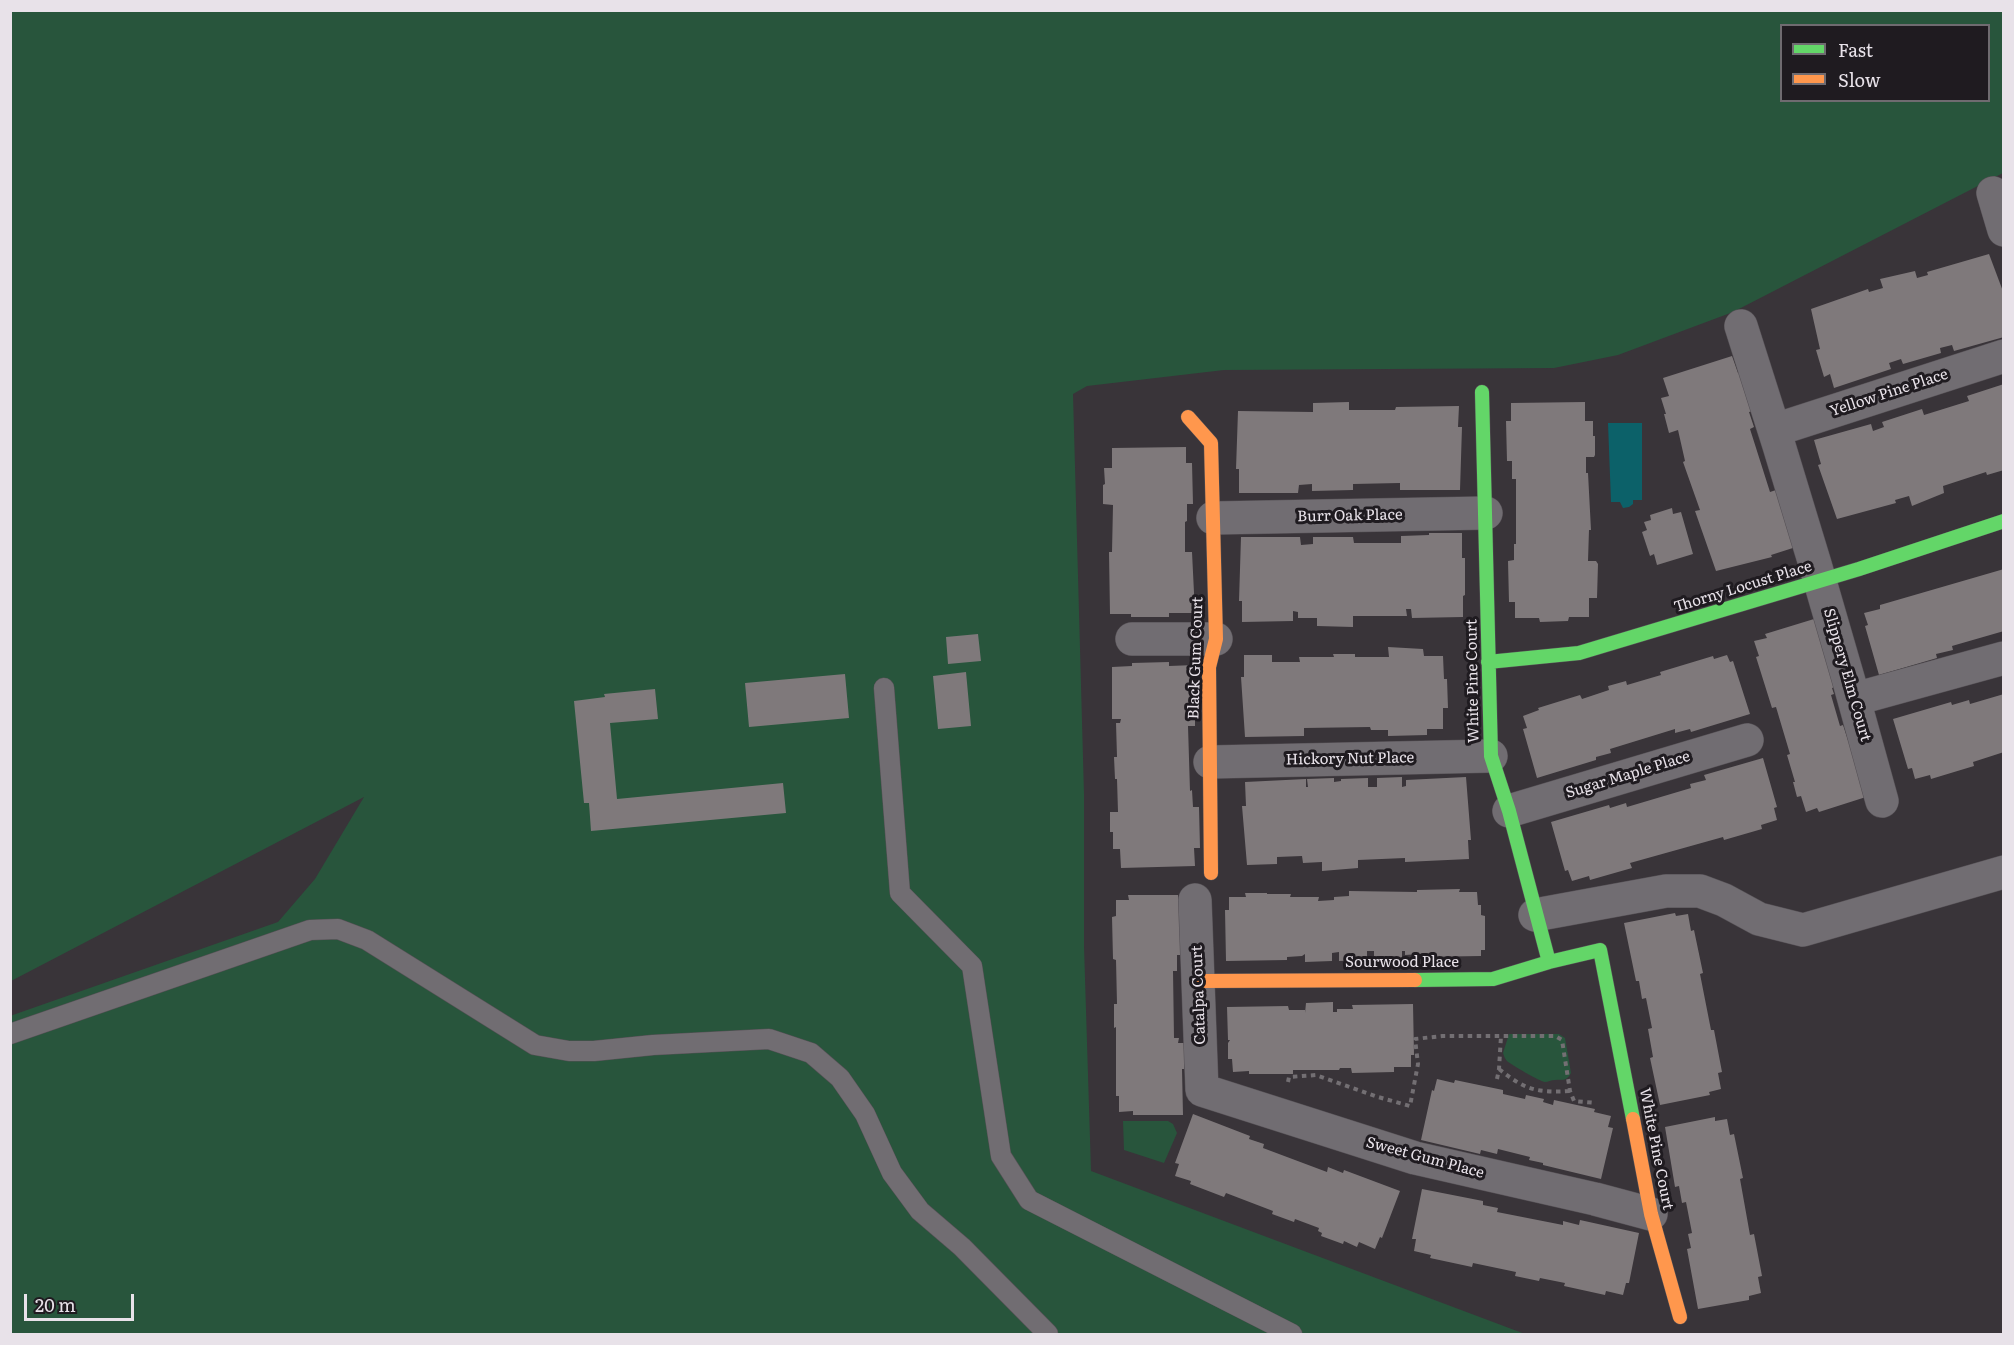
<!DOCTYPE html>
<html>
<head>
<meta charset="utf-8">
<style>
	body { margin:0 }
	#map { position:relative; width:2014px; height:1345px; overflow:hidden; background:#393439; font-family:Literata,serif }
	canvas { display:block }
	.frame { position:absolute; inset:0; border:12px solid #e8e2e9; pointer-events:none }
	.legend { position:absolute; left:1780px; top:24px; width:210px; height:78px; box-sizing:border-box; background:#1f1b20; border:2px solid #6f6b70; margin:0; padding:8px 10px; list-style:none; font-size:18px; color:#e8e2e9 }
	.legend li { display:flex; align-items:center; gap:12px; height:30px }
	.legend b { width:30px; border:2px solid #6f6b70 }
	.scale { position:absolute; left:24px; top:1294px; width:110px; height:27px; box-sizing:border-box; border:3px solid #e8e2e9; border-top:0; padding-left:8px; font-size:18px; line-height:21px; white-space:nowrap; color:#e8e2e9; -webkit-text-stroke:4px #1f1b20; paint-order:stroke }
</style>
</head>
<body>
<div id="map">
<canvas width="2014" height="1345"></canvas>
<div class="frame"></div>
<ul class="legend">
<li><b style="height:8px;background:#63d668"></b>Fast</li>
<li><b style="height:8px;background:#ff974d"></b>Slow</li>
</ul>
<div class="scale">20 m</div>
</div>
<script>
const c = document.querySelector('canvas').getContext('2d');
c.lineJoin = 'round';
function fill(path, color) {
  c.fillStyle = color;
  c.fill(path, 'evenodd');
}
function strokePath(path, color, width, dash) {
  c.strokeStyle = color;
  c.lineWidth = width;
  c.lineCap = dash ? 'butt' : 'round';
  c.setLineDash(dash || []);
  c.stroke(path);
}
function label(font, color, halo, rows, align = 'center') {
  c.font = font + ' Literata,serif';
  c.lineWidth = 6;
  c.setLineDash([]);
  c.textBaseline = 'middle';
  c.strokeStyle = halo;
  c.fillStyle = color;
  for (const [text, x, y, turn = 0] of rows) {
    c.save();
    c.translate(x, y);
    c.rotate((+turn || 0) * Math.PI / 180);
    c.textAlign = isNaN(turn) ? turn : align;
    if (halo) c.strokeText(text, 0, 0);
    c.fillText(text, 0, 0);
    c.restore();
  }
}
fill(new Path2D(`
	M11,11H2003V173L1733,312L1618,355L1554,368L1224,370L1087,386L1073,394L1084,794V946L1091,1171L1525,1334H11L10,1016L278,922L315,879L364,797L11,981ZM1782,26H1988V100H1782Z
	M1509,1034H1559L1565,1038L1571,1073C1566,1082 1563,1079 1555,1080C1551,1080 1548,1082 1545,1082C1541,1082 1510,1064 1507,1061C1505,1059 1504,1056 1503,1053Z
	M1123,1121H1168L1173,1124L1177,1133L1164,1163L1124,1150Z`), '#28553c');
fill(new Path2D(`
	M1608,423H1642V500H1633V504L1629,507L1623,508L1620,502H1611Z`), '#0c6169');
fill(new Path2D(`
	M1989,254L2004,294V337L1954,351L1952,345L1940,348L1941,353L1903,364L1901,359L1889,363L1891,369L1834,388L1830,374L1824,377L1816,350L1820,349L1811,309L1868,289L1869,292L1883,288L1880,279L1915,271L1917,278L1928,275L1927,272Z
	M1732,356L1738,373L1743,371L1755,411L1749,412L1754,427L1750,429L1770,492L1776,490L1796,547L1771,555L1772,557L1716,571L1695,511L1700,510L1683,462L1685,461L1678,430L1669,433L1664,414H1666L1661,398L1669,396L1663,378Z
	M2004,384V470L1987,475L1986,472L1943,486L1944,493L1912,506L1909,496L1895,500L1896,503L1837,519L1818,465L1821,464L1814,440L1871,424L1873,431L1884,427L1882,422L1922,409L1924,415L1969,401L1967,396Z
	M1349,402V410H1395L1396,407L1459,406L1458,427H1462L1460,490H1400V483L1353,484V490L1312,491V484L1299,485L1298,493H1239V469H1236L1238,411L1313,412V403Z
	M1585,402V421H1593V436H1595V455L1594,457H1586V473H1588L1591,530H1589L1588,561H1596L1598,564L1597,598H1589V617H1569L1568,621L1540,622L1539,618H1515V602H1509L1508,561L1514,560V544H1516V479H1512V461H1507L1506,421H1511V403Z
	M1186,447V463H1192L1193,504H1187V521L1185,522V552H1192L1195,613H1169V617H1131V614H1110L1109,552H1112L1113,505L1103,504V485L1105,484L1104,468H1112V448Z
	M1672,508L1673,514L1681,512L1693,554L1657,565L1654,554L1650,556L1642,532L1647,530L1644,522L1651,520L1650,515Z
	M1429,533H1462V558H1465V595L1463,596V617L1412,618L1411,609H1406L1407,616H1353V627L1317,626V618H1298V612L1293,611V621L1242,622V601H1239L1241,537H1300L1301,545L1313,544V537H1353L1354,543H1401V536L1429,535Z
	M2004,569V631L1952,646L1953,650L1936,654L1937,658L1879,675L1865,626L1868,625L1864,613L1880,609V605Z
	M1814,619L1835,687L1832,688L1834,694L1831,695L1840,726L1843,725L1848,740L1851,739L1866,797L1819,812L1817,808L1806,812L1801,796L1797,797L1793,782H1795L1787,755L1790,754L1776,707L1772,708L1756,657L1759,656L1754,641L1767,638L1765,634Z
	M978,634L981,661L948,664L946,637Z
	M1388,647L1423,649L1424,656H1443L1444,679H1447L1448,708H1443V729H1427V735L1388,736V730H1371L1370,727L1304,728V736L1245,737L1241,677H1244V655H1272V662H1300L1299,657H1334L1333,654H1355V657H1389Z
	M1727,655L1730,662L1733,661L1750,714L1691,732L1690,729L1675,733V729L1610,749L1611,753L1596,757V760L1537,778L1523,729L1527,728L1523,716L1539,710L1538,708L1580,695L1582,699L1609,690L1608,686L1626,681L1627,685L1661,675L1660,672L1713,656L1714,659Z
	M1169,662V666L1195,665V726H1188L1190,791L1192,790L1193,807H1199L1200,848H1194L1195,866L1121,868L1120,849H1113V832H1110V812H1118L1117,779H1115L1114,757H1117L1116,723H1120L1121,719H1112V667L1132,666V663Z
	M966,672L971,726L938,729L933,676Z
	M845,674L849,718L749,727L745,683Z
	M655,689L658,719L610,723L617,799L783,783L786,813L591,831L589,803H584L574,701L605,697L604,694Z
	M2004,694V752L1973,762L1974,766L1931,779L1930,775L1915,779L1912,768L1908,769L1893,719L1951,702L1952,705L1969,700L1970,704Z
	M1763,758L1777,807L1774,808L1777,820L1761,825L1762,829L1724,840L1723,837L1630,863L1632,868L1590,880L1589,876L1572,881L1568,870L1565,871L1551,822L1609,805L1610,808L1626,803L1627,807L1691,788L1690,784L1706,780L1704,775Z
	M1402,777V787L1406,786V780L1466,777L1471,840H1468L1469,859L1405,862V858L1358,860V868L1322,871V862L1303,863L1302,856L1277,857V864L1247,865L1242,806H1246L1245,782L1306,779V787H1308L1307,779L1334,778V782L1341,781V779L1368,778V787H1377V778Z
	M1460,889L1459,892H1477L1478,905H1481V915L1485,916V950H1481V956L1421,957V954L1405,955V951H1402V959H1374V951H1367V960L1339,961V952L1332,953V961L1305,962V954L1302,956L1287,957V960L1226,961L1225,910H1229V897H1246L1245,893H1267V894H1291L1290,897H1319L1318,901L1334,900V897L1349,896V891L1417,892V890Z
	M1128,895H1178V902H1181L1180,955H1177V971H1173L1174,1038H1179L1178,1043H1184V1069H1182L1183,1115H1133V1111L1119,1112V1096H1116V1027L1114,1028V1004H1117L1116,960L1113,959L1112,917L1116,916V900H1129Z
	M1675,913L1676,916L1688,914L1691,931L1694,930L1703,973L1700,974L1711,1030H1714L1722,1072L1718,1073L1721,1089L1709,1092L1710,1095L1660,1105L1650,1058L1653,1057L1648,1029L1652,1028L1646,998L1642,999L1639,981H1636L1624,923Z
	M1333,1002V1012H1337V1009H1353L1352,1005L1413,1004L1414,1055H1411V1067H1394V1072L1352,1073L1351,1068H1340L1339,1070H1293V1074H1249V1071L1233,1072L1232,1059H1228V1043L1230,1040H1228L1227,1007L1288,1006L1289,1010H1305V1013L1306,1003Z
	M1437,1079L1454,1083L1455,1080L1503,1090V1094L1525,1099L1526,1095L1544,1099L1543,1102L1553,1105L1554,1100L1595,1109L1594,1112L1611,1116L1608,1127L1613,1128L1601,1179L1543,1165V1163L1529,1160L1530,1157L1498,1149L1497,1154L1481,1150L1480,1154L1421,1140L1432,1090L1434,1091Z
	M1193,1114L1250,1136L1249,1139L1264,1144L1263,1148L1327,1172L1328,1167L1343,1173L1344,1170L1400,1191L1382,1238L1380,1237L1375,1249L1359,1242L1357,1247L1344,1241L1343,1244L1321,1236L1322,1233L1318,1231L1319,1228L1295,1219L1294,1222L1272,1214L1273,1211L1226,1193L1224,1197L1190,1184L1191,1181L1175,1176L1179,1164L1175,1163Z
	M1715,1117V1121L1727,1119L1730,1135L1734,1134L1743,1178L1740,1179L1750,1235L1754,1234L1762,1276L1758,1277L1761,1293L1749,1296V1300L1698,1309L1687,1249L1691,1248L1688,1234L1692,1233L1686,1202L1682,1203L1679,1186L1675,1187L1665,1127Z
	M1422,1189L1483,1201V1205L1498,1208L1497,1212L1563,1225V1221L1579,1225L1580,1220L1639,1233L1629,1283H1626L1623,1295L1606,1291L1605,1295L1564,1286L1565,1283L1540,1278L1539,1281L1515,1276L1516,1272L1473,1263L1472,1267L1430,1258L1431,1255L1414,1251L1416,1239H1412Z`), '#7f797b');
const lane = new Path2D(`
	M884,688L900,893L972,966L1001,1156L1029,1200L1292,1334
	M10,1034L310,930L338,929L367,940L535,1045L569,1051H594L653,1045L769,1039L811,1053L840,1078L865,1114L892,1173L920,1211L962,1247L1048,1334`);
const street = new Path2D(`
	M1993,193L2004,230
	M1741,326C1792,483 1839,641 1882,801
	M1775,430L2004,356
	M1213,518L1486,513
	M1132,639H1216
	M1855,699L2004,658
	M1210,762L1491,756
	M1509,811L1747,740
	M1195,900L1202,1090L1415,1158L1595,1199L1651,1214
	M1535,915L1666,891H1700L1724,900L1759,919L1803,930L2004,872`);
const fast = new Path2D(`
	M1482,392L1491,756L1509,811L1549,962
	M1488,662L1579,653L1859,569L2004,521
	M1415,980L1493,979L1549,962L1600,950L1633,1119`);
const slow = new Path2D(`
	M1188,417L1211,443L1216,639L1209,667L1211,873
	M1199,981L1415,980
	M1633,1119L1651,1214L1680,1317`);
strokePath(lane, '#555055', 21);
strokePath(street, '#555055', 34);
strokePath(fast, '#555055', 15);
strokePath(slow, '#555055', 15);
strokePath(new Path2D(`
	M1499,1069C1525,1090 1537,1093 1570,1091
	M1497,1079L1499,1069L1501,1036
	M1288,1082L1289,1077L1316,1075L1378,1097L1410,1106L1418,1064L1415,1039L1442,1036H1555L1562,1040L1570,1091L1574,1101L1596,1103`), '#736f73', 4, [4.5, 4.5]);
strokePath(lane, '#716d72', 20);
strokePath(street, '#716d72', 33);
strokePath(fast, '#63d668', 14);
strokePath(slow, '#ff974d', 14);
label('15px', '#e8e2e9', '#1f1b20', [
	["Yellow Pine Place",1889,393,-18],
	["Burr Oak Place",1350,516,-1],
	["Thorny Locust Place",1743,587,-17],
	["Black Gum Court",1196,658,-88],
	["Slippery Elm Court",1847,675,74],
	["White Pine Court",1473,681,-91],
	["Hickory Nut Place",1350,759,-1],
	["Sugar Maple Place",1628,775,-17],
	["Sourwood Place",1402,963],
	["Catalpa Court",1199,995,-92],
	["White Pine Court",1656,1149,79],
	["Sweet Gum Place",1425,1158,15]
]);
</script>
</body>
</html>
